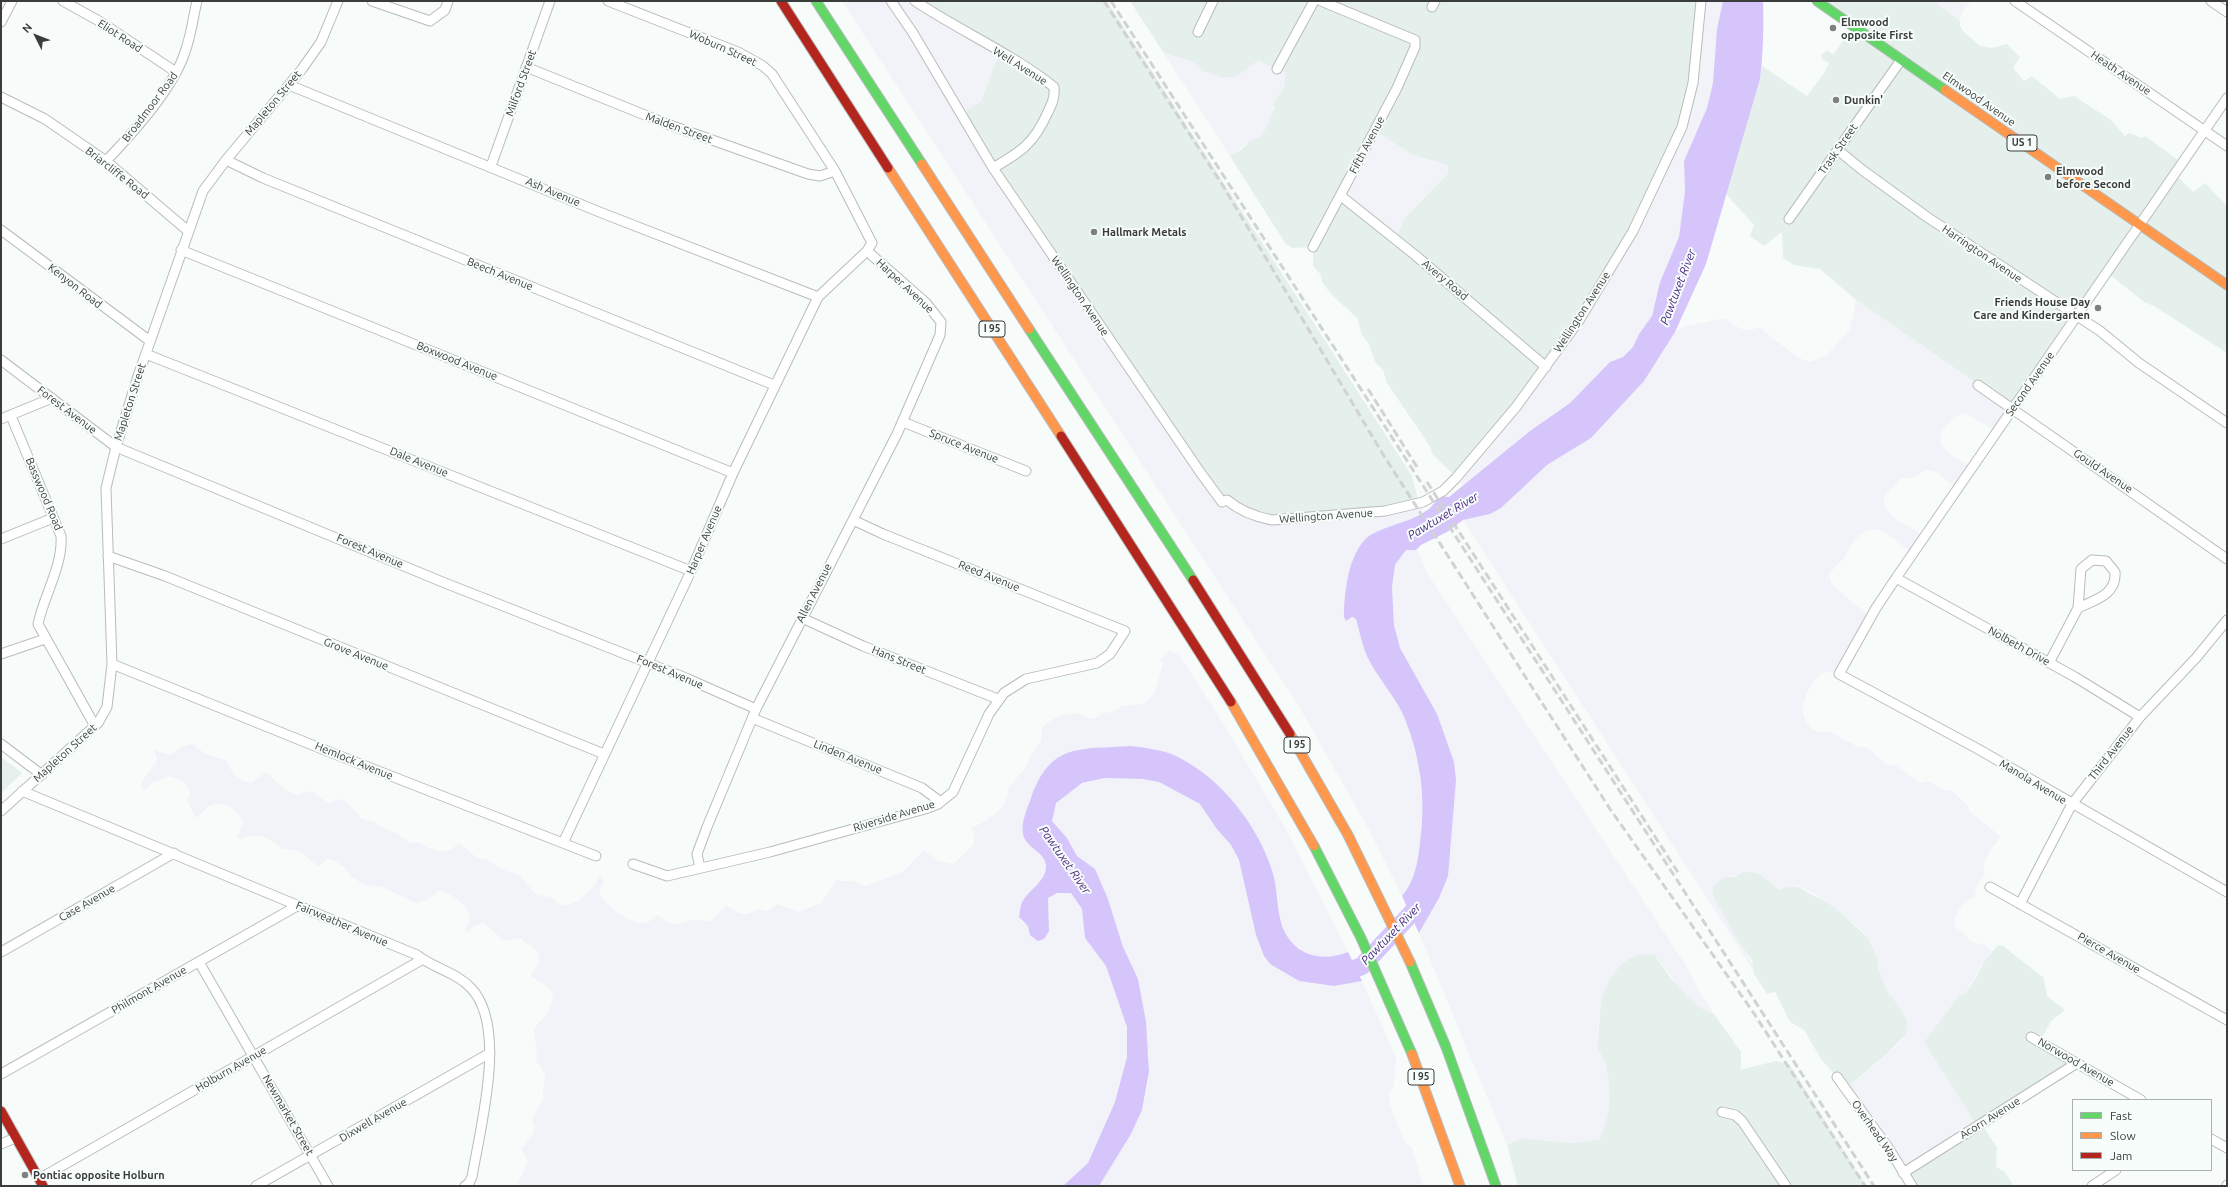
<!DOCTYPE html>
<html>
<head>
<meta charset="utf-8">
<style>
	body { margin:0 }
	#map { position:relative; width:2228px; height:1187px; overflow:hidden; background:#f7fcfa; font-family:Ubuntu,sans-serif }
	canvas { display:block }
	.frame { position:absolute; inset:0; border:2px solid #3b3d3c; pointer-events:none }
	.legend { position:absolute; left:2072px; top:1099px; width:140px; height:72px; box-sizing:border-box; background:#f6fdfb; border:1px solid #abb0af; margin:0; padding:5px 7px; list-style:none; font-size:12px; color:#3b3d3c }
	.legend li { display:flex; align-items:center; gap:8px; height:20px }
	.legend b { width:20px; border:1px solid #abb0af }
	.north { position:absolute; left:16px; top:16px; width:40px; height:40px; -webkit-text-stroke:3px #f6fdfb; paint-order:stroke; rotate:312deg; font-size:11px; font-weight:700; line-height:16px; text-align:center; color:#3b3d3c }
	.north::after { content:''; display:block; margin:auto; width:14px; height:18px; background:#3b3d3c; clip-path:polygon(50% 0,100% 100%,50% 72%,0 100%) }
</style>
</head>
<body>
<div id="map">
<canvas width="2228" height="1187"></canvas>
<div class="frame"></div>
<ul class="legend">
<li><b style="height:5px;background:#63d668"></b>Fast</li>
<li><b style="height:5px;background:#ff974d"></b>Slow</li>
<li><b style="height:5px;background:#b3261e"></b>Jam</li>
</ul>
<div class="north">N</div>
</div>
<script>
const c = document.querySelector('canvas').getContext('2d');
c.lineJoin = 'round';
function fill(path, color) {
  c.fillStyle = color;
  c.fill(path, 'evenodd');
}
function strokePath(path, color, width, dash) {
  c.strokeStyle = color;
  c.lineWidth = width;
  c.lineCap = dash ? 'butt' : 'round';
  c.setLineDash(dash || []);
  c.stroke(path);
}
function label(font, color, halo, rows, align = 'center') {
  c.font = font + ' Ubuntu,sans-serif';
  c.lineWidth = 4;
  c.setLineDash([]);
  c.textBaseline = 'middle';
  c.strokeStyle = halo;
  c.fillStyle = color;
  for (const [text, x, y, turn = 0] of rows) {
    c.save();
    c.translate(x, y);
    c.rotate((+turn || 0) * Math.PI / 180);
    c.textAlign = isNaN(turn) ? turn : align;
    if (halo) c.strokeText(text, 0, 0);
    c.fillText(text, 0, 0);
    c.restore();
  }
}
fill(new Path2D(`
	M912,1H1107L1412,476L1419,503L1385,510L1274,518L1226,499L1213,486L960,114L981,101L998,55L966,38Z
	M1130,1H1701L1683,123L1632,231L1546,365L1454,475L1432,454L1431,448L1387,383L1383,370L1375,362L1369,344L1362,335L1357,318L1331,294L1322,282L1321,275L1313,266V247L1292,248L1285,243L1230,156L1242,149L1254,137L1275,108L1272,104L1284,88L1285,72L1266,65L1259,60L1237,77L1222,78L1205,72L1192,62L1175,58L1163,52ZM1378,133L1413,155L1448,165V173L1404,219L1397,235Z
	M1816,1H1934L1960,21V26L1964,32L1980,46L1992,48L2007,44L2020,57L2013,68L2024,81L2032,76L2060,99L2074,96L2111,120L2125,136L2129,133L2142,138L2145,136L2181,162L2175,174L2193,192L2205,183L2227,206V353L2154,306L2144,302L2109,274L2014,407L1989,392L1856,300L1820,269L1794,265L1783,258L1782,232L1764,246L1750,236L1754,225L1726,194L1760,79L1762,66L1807,96L1824,73L1829,63L1822,59L1821,55L1827,50L1833,55L1852,28Z
	M1,757L22,773L1,793Z
	M1742,872H1758L1780,890L1787,886L1798,887L1835,907L1869,939L1877,956L1878,967L1886,988L1907,1018L1908,1029L1906,1034L1887,1054L1846,1088L1821,1059L1804,1030L1790,1022L1775,992L1767,994L1753,972L1752,960L1738,942L1712,895L1713,886L1725,876L1734,877Z
	M1998,945L2003,946L2044,978L2047,996L2065,1010L2051,1021L2041,1040L2073,1060L1982,1124L1997,1148L1996,1167L2004,1171L2014,1186H1912L1908,1169L1976,1125L1924,1042L1960,994L1963,995L1972,984L1982,966L1983,962Z
	M1643,953L1655,955L1671,979L1703,1009L1714,1014L1741,1052V1067L1739,1070L1776,1061L1790,1065L1866,1186H1518L1507,1145L1521,1138L1574,1143L1606,1065L1597,1047L1601,999L1609,979L1620,965L1632,956Z`), '#e5f0ec');
fill(new Path2D(`
	M842,1H912L966,38L998,55L981,101L961,114L1206,478L1226,499L1274,518L1420,505L1422,512L1408,521L1374,532L1347,578L1344,617L1356,619C1360,633 1363,650 1370,662C1380,682 1397,699 1405,719C1422,759 1426,800 1420,842C1418,861 1415,881 1402,896L1368,828L1301,710Z
	M1701,1H1723L1717,29L1713,83L1707,108L1684,161L1685,191L1679,237L1660,282L1652,316L1639,334L1633,347L1623,357L1610,362L1570,403L1530,431L1464,486L1457,479L1513,410L1608,272L1683,123Z
	M1934,1H1971L1961,14L1960,21Z
	M1163,52C1173,57 1185,58 1193,62C1197,65 1201,69 1205,72C1228,84 1242,75 1259,60L1266,65L1285,71L1284,88L1272,104L1275,108L1262,136C1252,138 1238,150 1230,156Z
	M1378,133L1413,155L1448,165V173L1404,219L1397,235L1342,196Z
	M1856,300L1989,392L2014,407L1998,432L1965,413C1956,415 1953,419 1947,425C1926,446 1959,459 1972,467L1958,490L1936,472L1925,470L1914,478H1902C1897,484 1886,492 1884,500C1882,515 1911,527 1921,534L1913,554C1887,533 1868,511 1847,553C1843,562 1833,567 1829,575L1832,585L1872,618L1841,671C1835,672 1825,671 1820,675C1812,679 1804,698 1803,707C1802,722 1815,737 1829,731L1858,747L1868,748L1886,764L1895,765L1920,783L1929,781L1943,790L1952,791L1968,806L1970,812L2001,837C1992,847 1981,861 1985,875L1976,886L1975,896C1963,902 1954,912 1955,926L1972,942L1984,945L1992,951C1980,964 1974,981 1963,995L1960,994L1924,1042L1976,1125L1908,1169L1897,1161L1846,1088C1860,1077 1899,1048 1906,1034C1914,1018 1893,1001 1886,989C1878,973 1879,955 1870,940C1860,925 1814,890 1797,886C1790,885 1786,887 1780,890C1769,881 1759,870 1743,872C1735,874 1734,877 1725,876L1713,886L1712,895C1722,910 1729,925 1738,941C1744,952 1752,957 1754,971L1463,520L1490,514L1501,508L1547,465L1591,438L1644,381L1675,332L1687,326L1725,318C1736,327 1744,334 1759,327L1798,358L1811,362L1827,355L1850,329Z
	M1406,550H1417L1427,573L1689,970L1695,984L1714,1014C1686,1005 1672,975 1655,955C1612,947 1600,996 1598,1029C1598,1034 1596,1042 1597,1047C1599,1053 1603,1058 1605,1064C1608,1071 1609,1080 1609,1088C1611,1106 1607,1123 1600,1139L1574,1143L1521,1138L1507,1145L1419,933L1439,898L1437,714L1400,648L1394,625L1392,587L1395,565Z
	M1169,651L1180,656L1223,723L1287,831L1348,952L1337,957H1327L1309,955L1296,947L1286,936L1280,918L1278,896L1273,874L1264,850L1244,817L1218,786L1154,749L1131,746L1092,749L1080,748L1049,765L1036,785L1025,817L1023,834L1025,840L1045,860L1047,867L1042,879L1021,904V921L1028,926L1049,931L1048,898L1057,893H1071L1082,909L1085,938L1106,966L1127,1027V1057L1115,1102L1088,1163L1063,1186H517L528,1161L521,1149L533,1135L535,1127L532,1119L544,1098C540,1080 553,1080 536,1061L537,1056L534,1029C554,1005 566,994 530,976L540,962L538,952L520,938L504,941L484,923L475,925L467,932L465,931C467,927 470,920 469,916C468,904 450,893 440,890L427,900L416,903L383,887L365,885L350,876L345,868L335,861L328,859L318,866C307,857 299,848 283,849C268,838 258,831 240,839L237,838L243,822C236,809 223,797 208,807C204,810 201,815 196,818L187,801L190,793L187,784L171,776L153,782L145,790L142,789V781L157,761L154,750L170,755L183,746L192,744L207,755L226,760C233,774 237,781 252,783L266,772L284,789L297,795L311,791L328,803L343,799L362,819L375,822L385,829L395,832L410,843H421L428,848L442,852L452,849L459,843L477,858L488,860L502,870L518,874L537,895L551,897L563,906C582,903 591,890 601,875L604,882C601,887 598,891 601,896C605,907 635,926 646,923C650,922 654,917 657,915L671,924H679L692,920L711,921L726,905C742,915 742,917 759,909L767,911L777,904L799,912L821,903L837,880C850,883 851,878 865,886L903,872L924,850L937,861L953,864L973,845L975,837L971,828C986,822 1009,808 1008,789L1027,765L1030,756L1041,741L1042,727C1050,719 1070,711 1081,714C1085,716 1089,718 1094,719L1103,713L1113,712L1122,706L1144,704L1155,692L1163,663L1160,659Z
	M1105,778L1143,779L1159,782L1200,804L1216,828L1231,845L1239,860L1256,935L1264,956L1270,964L1299,981L1334,986L1362,981L1396,1057L1394,1085L1389,1094L1390,1106L1404,1141L1412,1148L1423,1186H1099L1131,1134L1142,1110L1148,1085L1149,1055L1123,947L1108,899L1095,869L1077,856L1067,838L1052,821C1053,816 1053,807 1056,803C1068,787 1087,782 1105,778Z`), '#f2f2f9');
fill(new Path2D(`
	M1723,1H1763C1764,28 1763,53 1760,79L1706,264L1675,332L1644,381L1591,438L1547,465L1501,508L1490,514L1463,520L1447,532L1421,545L1416,550H1406L1395,565L1392,587L1394,625L1400,648L1437,714L1454,762L1456,780L1448,876L1439,898L1419,933L1402,896C1415,881 1418,861 1420,842C1426,800 1421,759 1405,719C1397,699 1380,681 1370,662C1363,650 1360,633 1356,619L1352,617L1346,621L1344,617C1344,592 1349,543 1376,532C1393,524 1413,521 1429,509C1433,506 1435,500 1441,496L1449,497L1530,431L1570,403L1610,362L1623,357L1633,347L1639,334L1652,316L1660,282L1679,237L1685,191L1684,161L1707,108L1713,83L1717,29Z
	M1131,746C1147,748 1164,750 1178,757C1222,779 1260,828 1273,874C1279,894 1276,919 1287,936C1300,958 1327,961 1348,952L1362,981L1334,986L1299,981L1270,964L1264,956L1256,935L1239,860L1231,845L1216,828L1200,804L1159,782L1143,779L1105,778L1082,783L1056,803L1052,821L1067,838L1077,856L1095,869L1108,899L1123,947L1138,979L1146,1022L1149,1072L1142,1110L1131,1134L1099,1186H1063L1088,1163L1115,1102L1127,1057V1027L1106,966L1085,938L1082,909L1071,893H1057L1048,898L1049,931L1044,939L1038,941L1030,935L1028,926L1019,917C1020,914 1020,909 1021,905C1026,891 1044,884 1046,868C1048,853 1025,848 1023,834C1021,822 1027,809 1031,798C1051,741 1081,750 1131,746Z`), '#d5c5fb');
strokePath(new Path2D(`
	M1332,973L1340,974L1362,966L1422,902L1425,895`), '#d5c5fb', 18);
const street = new Path2D(`
	M63,1L99,21L176,72
	M372,1L430,21L445,10L448,1
	M891,1L913,33L993,168L1200,472L1222,502L1227,500C1240,511 1256,517 1272,520L1385,511L1423,502L1443,491L1456,478L1516,407L1580,319L1633,231L1682,127L1693,83L1701,1
	M915,1C960,31 1011,53 1054,87C1055,98 1052,104 1047,114C1034,143 1021,152 993,168
	M2015,1L2227,146
	M2211,1L2227,12
	M1432,7L1435,1
	M1,22L12,1
	M1198,32L1213,1
	M526,67L667,124L808,174L820,176L835,171
	M1277,69L1314,1
	M289,85L602,213L818,297
	M1,97L45,119L106,161L188,231
	M2227,98L1896,578L1876,608L1839,674L1978,749L2227,892
	M1838,150L1861,169L1927,217L2100,331L2139,363L2227,423
	M226,160L263,178L774,385
	M106,161C131,135 174,87 185,52C191,36 193,18 197,1
	M491,166L550,1
	M1341,196L1415,255L1546,367
	M1789,219L1901,60
	M1,230L150,341
	M1313,247L1397,88L1415,47V40L1321,1
	M181,250L733,473
	M146,354L691,571
	M1,360L116,447L440,581L686,678L756,709
	M1978,385L2227,559
	M11,416L61,536C63,566 44,595 38,624L95,726
	M1,419L52,398
	M903,422L1026,471
	M1,539L53,518
	M108,556L165,576L604,754
	M1896,578L2075,677L2140,717
	M802,618L863,646L998,699
	M1,654L45,639
	M2049,663L2078,608L2081,569L2092,560L2106,561L2115,572C2117,595 2094,600 2078,608
	M112,664L327,751L596,856
	M752,718L922,788L938,800V804
	M1,744L42,775
	M22,791L417,955C433,968 456,972 471,988C508,1027 480,1128 472,1177L469,1183L465,1186
	M1,811L98,723L107,707L112,664L106,488L116,447L138,376L203,191L226,160L302,69L321,42L338,1
	M563,843L691,571L733,473L818,297L867,251L872,243L835,171L772,74L763,66L738,52L608,1
	M633,864L667,876L770,852L925,809L938,804L953,792L989,714L1004,693L1026,679L1097,663L1110,654L1125,631L883,534L853,520
	M700,868L697,854L707,827L756,709L897,434L940,335L941,322L926,303L867,251
	M1990,887L2227,1020
	M2020,904L2072,804L2140,717L2196,658L2227,620
	M1,952L174,853
	M199,962L328,1186
	M2031,1037L2141,1100
	M1,1074L297,906
	M1837,1077L1889,1149L1912,1186
	M1722,1112L1735,1115L1742,1121L1786,1186
	M2211,1139L2227,1148
	M1,1144L15,1138
	M1903,1173L2077,1063
	M39,1179L423,959
	M256,1186L490,1053
	M2092,1186L2116,1170
	M2227,1186V1185`);
const fast = new Path2D(`
	M816,1L922,164
	M1817,1L1945,90
	M1029,329L1193,580
	M1314,846L1361,938L1412,1054
	M1410,962L1446,1047L1496,1186`);
const slow = new Path2D(`
	M1945,90L2227,285
	M922,164L1029,329
	M888,168L1061,436
	M1231,702L1314,846
	M1290,734L1348,835L1410,962
	M1412,1054L1460,1186`);
const jam = new Path2D(`
	M781,1L888,168
	M1061,436L1231,702
	M1193,580L1290,734
	M1,1111L43,1186`);
strokePath(street, '#b8bcbb', 11);
strokePath(fast, '#b8bcbb', 11);
strokePath(slow, '#b8bcbb', 11);
strokePath(jam, '#b8bcbb', 11);
strokePath(street, '#fefffe', 9);
strokePath(fast, '#63d668', 9);
strokePath(slow, '#ff974d', 9);
strokePath(jam, '#b3261e', 9);
strokePath(new Path2D(`
	M1104,1L1223,186L1384,456L1610,809L1753,1012L1865,1186
	M1111,1L1874,1186
	M1368,389L1417,467
	M1427,482L1679,874`), '#d1d2d2', 3, [8, 4]);
for (const [x, y, r, color] of [
	[1833,28,4,"#7d807e"],
	[1836,100,4,"#7d807e"],
	[2048,177,4,"#7d807e"],
	[1094,232,4,"#7d807e"],
	[2098,308,4,"#7d807e"],
	[25,1175,4,"#7d807e"]
]) {
  const dot = new Path2D();
  dot.arc(x, y, r, 0, 2 * Math.PI);
  c.fillStyle = color;
  c.fill(dot);
  strokePath(dot, '#f6fdfb', 1.5);
}
for (const [x, y, w] of [
	[2022,143,30],
	[992,329,26],
	[1297,745,26],
	[1421,1077,26]
]) {
  const box = new Path2D();
  box.roundRect(x - w / 2, y - 8, w, 16, 3);
  c.fillStyle = '#f6fdfb';
  c.fill(box);
  strokePath(box, '#3b3d3c', 1);
}
label('bold 10px', '#3b3d3c', null, [
	["US 1",2022,143],
	["I 95",992,329],
	["I 95",1297,745],
	["I 95",1421,1077]
]);
label('bold 11px', '#3b3d3c', '#f6fdfb', [
	["Elmwood",1841,22],
	["opposite First",1841,35],
	["Dunkin'",1844,100],
	["Elmwood",2056,171],
	["before Second",2056,184],
	["Hallmark Metals",1102,232],
	["Friends House Day",2090,302,"right"],
	["Care and Kindergarten",2090,315,"right"],
	["Pontiac opposite Holburn",33,1175]
], 'left');
label('11px', '#3b3d3c', '#f6fdfb', [
	["Eliot Road",120,36,33],
	["Woburn Street",723,48,24],
	["Well Avenue",1020,66,32],
	["Heath Avenue",2121,73,34],
	["Milford Street",521,83,-70],
	["Elmwood Avenue",1979,99,35],
	["Mapleton Street",273,103,-50],
	["Broadmoor Road",150,107,-53],
	["Malden Street",679,128,20],
	["Fifth Avenue",1367,145,-62],
	["Trask Street",1838,149,-55],
	["Briarcliffe Road",117,173,38],
	["Ash Avenue",553,192,23],
	["Harrington Avenue",1982,254,34],
	["Beech Avenue",500,274,22],
	["Avery Road",1445,280,40],
	["Kenyon Road",75,286,38],
	["Harper Avenue",905,286,43],
	["Wellington Avenue",1080,296,56],
	["Wellington Avenue",1582,312,-57],
	["Boxwood Avenue",457,361,22],
	["Second Avenue",2030,384,-55],
	["Mapleton Street",130,402,-72],
	["Forest Avenue",67,410,37],
	["Spruce Avenue",964,446,22],
	["Dale Avenue",419,462,22],
	["Gould Avenue",2103,471,34],
	["Basswood Road",44,494,67],
	["Wellington Avenue",1326,516,-4],
	["Harper Avenue",704,540,-67],
	["Forest Avenue",370,551,23],
	["Reed Avenue",989,576,22],
	["Allen Avenue",814,593,-63],
	["Nolbeth Drive",2019,646,29],
	["Grove Avenue",356,654,22],
	["Hans Street",899,660,22],
	["Forest Avenue",670,672,23],
	["Mapleton Street",65,753,-42],
	["Third Avenue",2111,753,-52],
	["Linden Avenue",848,757,22],
	["Hemlock Avenue",354,761,22],
	["Manola Avenue",2033,782,31],
	["Riverside Avenue",894,816,-17],
	["Case Avenue",87,903,-30],
	["Fairweather Avenue",342,924,23],
	["Pierce Avenue",2109,953,30],
	["Philmont Avenue",149,990,-30],
	["Norwood Avenue",2076,1062,30],
	["Holburn Avenue",231,1069,-30],
	["Newmarket Street",288,1115,60],
	["Acorn Avenue",1990,1118,-32],
	["Dixwell Avenue",373,1120,-30],
	["Overhead Way",1875,1131,55]
]);
label('italic 12px', '#4b2880', '#f6fdfb', [
	["Pawtuxet River",1678,287,-69],
	["Pawtuxet River",1443,516,-31],
	["Pawtuxet River",1065,860,55],
	["Pawtuxet River",1391,934,-46]
]);
</script>
</body>
</html>
